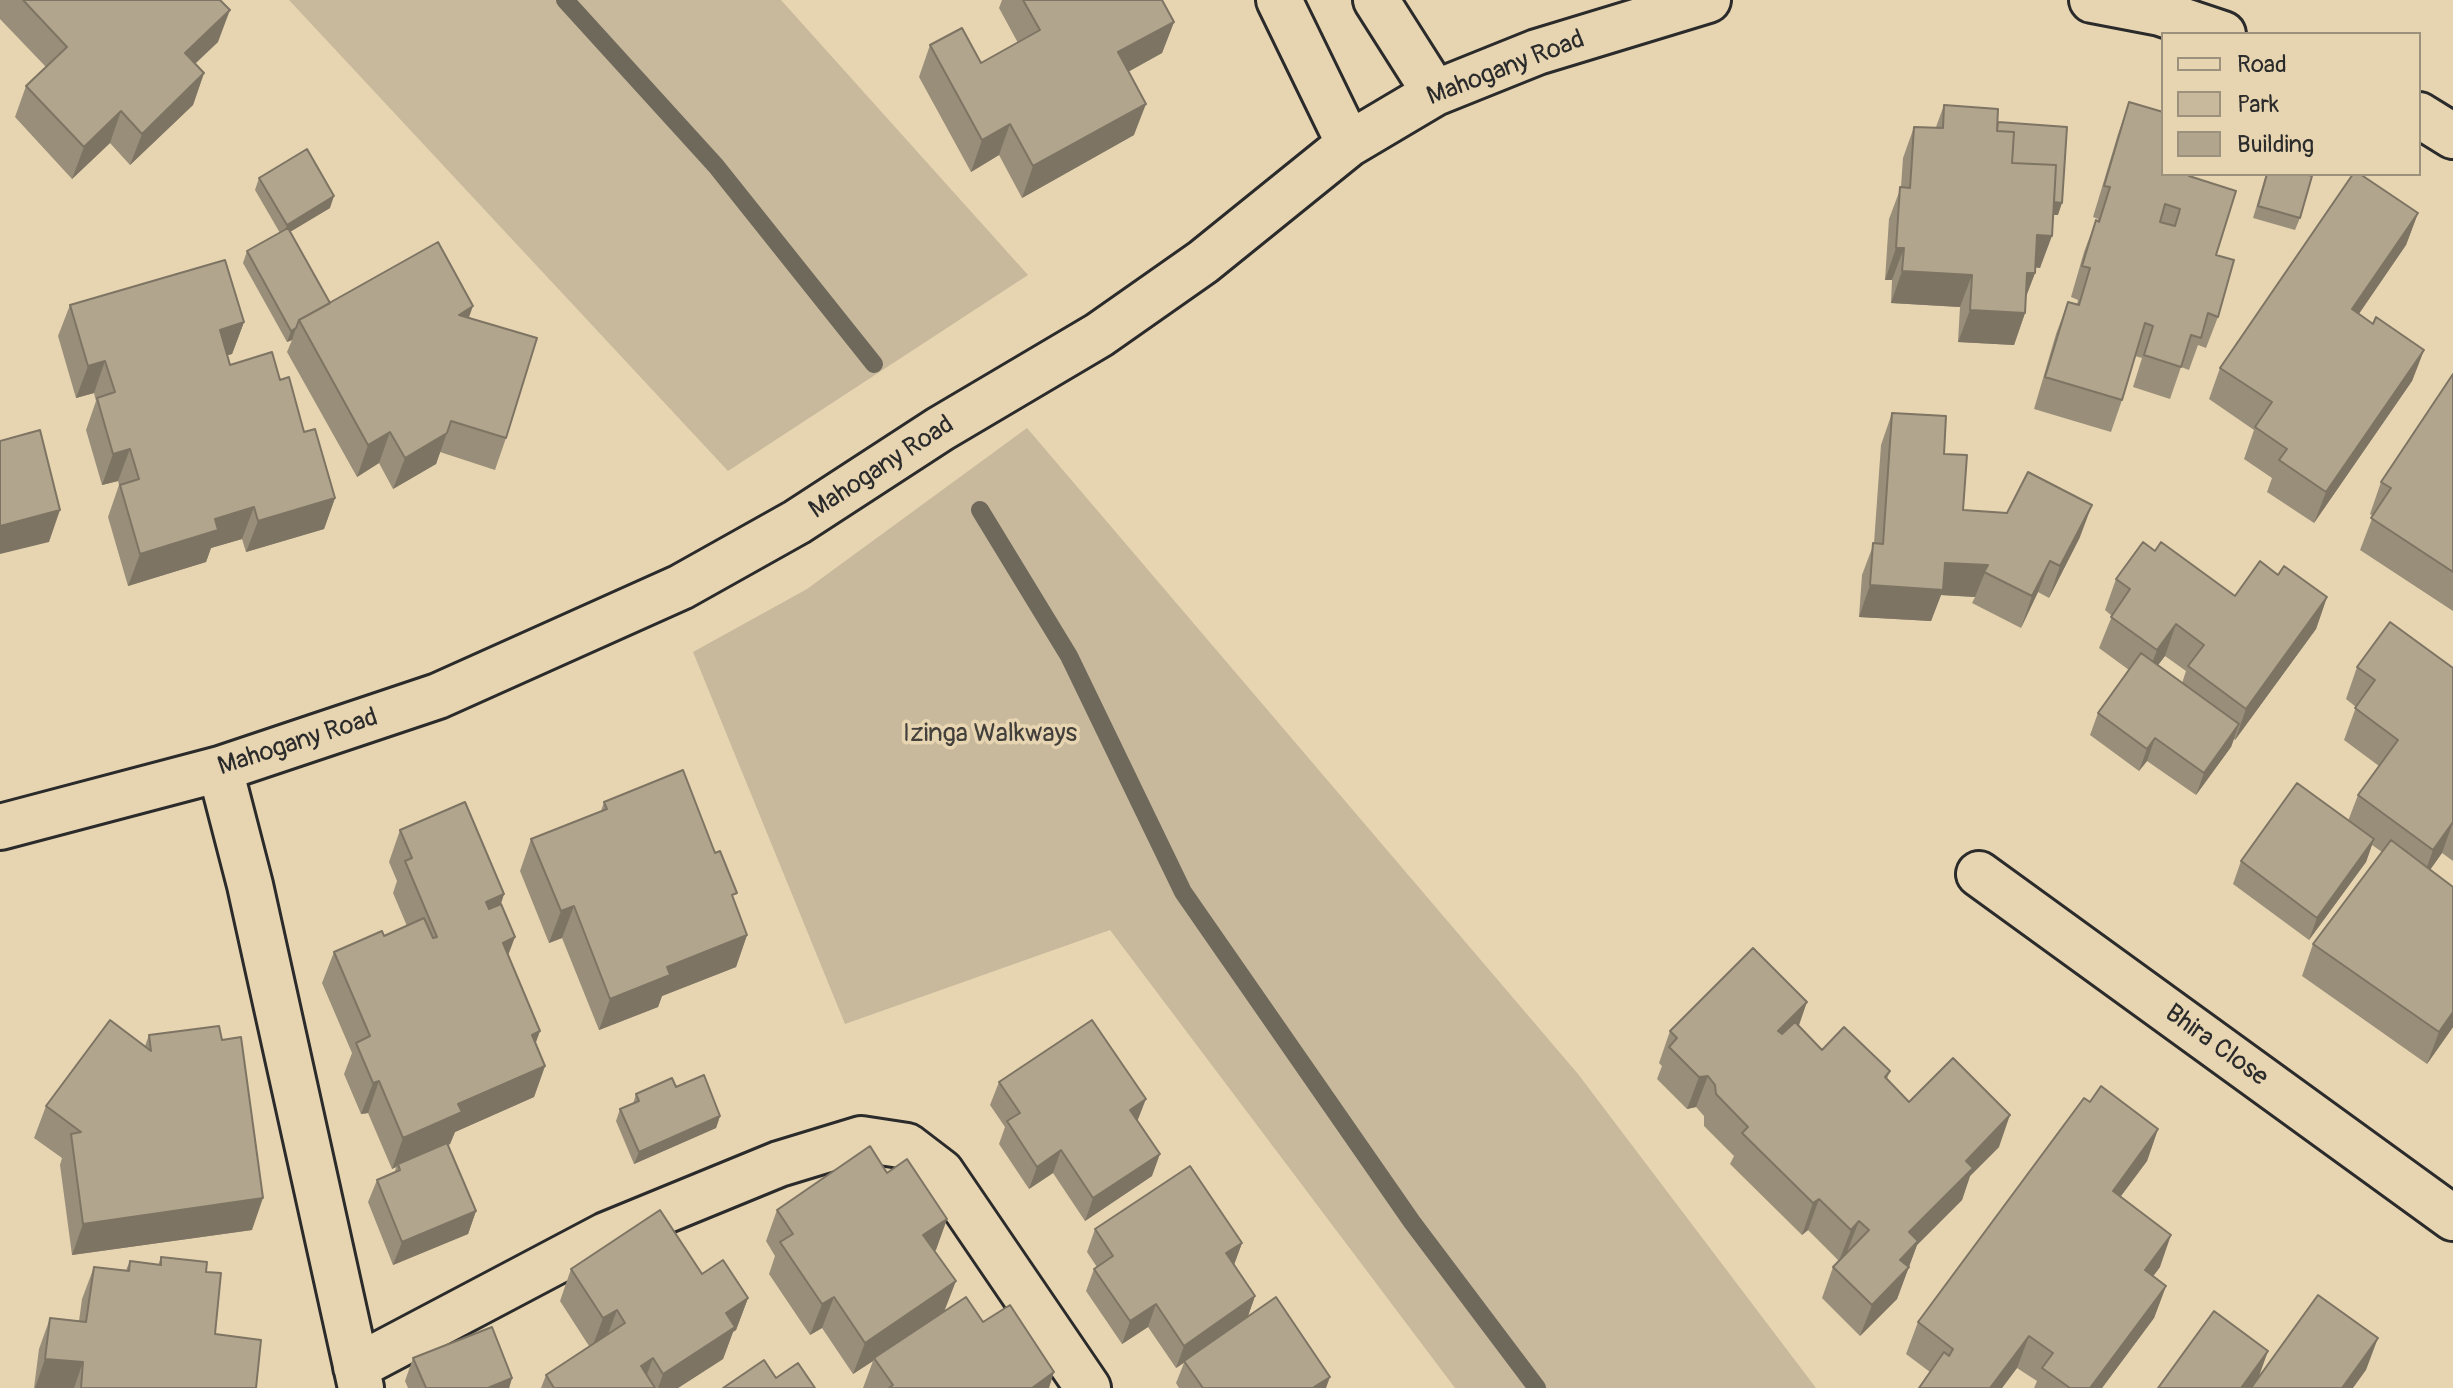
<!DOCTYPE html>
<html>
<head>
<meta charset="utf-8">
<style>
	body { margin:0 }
	#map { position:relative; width:2453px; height:1388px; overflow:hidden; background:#e7d5b2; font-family:Pangolin,sans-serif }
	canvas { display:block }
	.legend { position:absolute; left:2161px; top:32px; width:260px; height:144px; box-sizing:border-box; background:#e7d5b2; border:2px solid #9c917c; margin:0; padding:10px 14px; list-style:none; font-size:24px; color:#2b2b2b }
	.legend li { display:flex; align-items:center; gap:16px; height:40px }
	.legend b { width:40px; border:2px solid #9c917c }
</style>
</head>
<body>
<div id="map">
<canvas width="2453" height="1388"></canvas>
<ul class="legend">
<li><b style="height:10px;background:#e7d5b2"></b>Road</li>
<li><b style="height:22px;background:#c8b99c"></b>Park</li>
<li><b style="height:22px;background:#b2a58d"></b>Building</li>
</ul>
</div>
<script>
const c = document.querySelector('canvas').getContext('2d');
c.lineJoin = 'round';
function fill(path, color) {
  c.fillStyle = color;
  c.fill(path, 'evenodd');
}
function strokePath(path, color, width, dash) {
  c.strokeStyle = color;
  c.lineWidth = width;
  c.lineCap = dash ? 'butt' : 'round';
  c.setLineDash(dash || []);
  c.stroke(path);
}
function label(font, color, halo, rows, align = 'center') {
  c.font = font + ' Pangolin,sans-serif';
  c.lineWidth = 7;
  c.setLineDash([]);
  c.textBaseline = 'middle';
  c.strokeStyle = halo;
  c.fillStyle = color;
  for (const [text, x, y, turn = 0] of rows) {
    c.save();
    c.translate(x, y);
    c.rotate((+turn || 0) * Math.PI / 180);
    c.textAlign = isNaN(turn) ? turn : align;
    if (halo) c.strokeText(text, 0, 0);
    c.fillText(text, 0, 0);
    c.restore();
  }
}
fill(new Path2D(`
	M289,0H781L1028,275L728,471Z
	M1027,428L1578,1074L1816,1388H1455L1110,930L845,1024L693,652L807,589Z`), '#c8b99c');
strokePath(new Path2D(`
	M565,0L716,166L874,364
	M980,510L1069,656L1183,892L1412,1222L1537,1388`), '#6f695c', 18);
const street = new Path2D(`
	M1279,0L1349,144
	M1376,0L1435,93
	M2092,0L2160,13L2223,34
	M2419,115L2453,136
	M220,769L250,885L361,1388
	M0,827L220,769L438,696L681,587L797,522L940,429L1099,335L1203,262L1349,144L1435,93L1537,52L1708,0
	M1979,874L2453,1218
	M356,1367L606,1235L779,1164L861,1139L907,1146L941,1172L1088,1388`);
strokePath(street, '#2b2b2b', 50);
strokePath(street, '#e7d5b2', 44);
fill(new Path2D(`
	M0,0H220L218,42L195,64L204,73L193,105L130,165L110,143L72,179L15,117L26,86L46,67L0,19Z
	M1002,0H1162L1174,22L1162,53L1128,72L1134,135L1022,198L999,155L971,172L919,77L930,45L981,63L1018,43L999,8Z
	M2129,102L2189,176L2216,255L2218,317L2206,348L2198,345L2189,370L2181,367L2170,399L2133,387L2142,358L2135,356L2122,400L2111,432L2034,409L2056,334L2068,302L2077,304L2078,300L2071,297L2084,252L2096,220L2098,221V219L2093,217L2118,134Z
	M1944,105L1998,122L2058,215H2053L2040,268L2035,267V273L2026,297L2025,313L2014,345L1958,342L1960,307L1891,303L1892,280H1885L1889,219L1901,187L1903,158L1914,127H1936Z
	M2266,174H2305L2300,218L2295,230L2253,218Z
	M259,178L330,208L290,232L330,303L469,318L506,438L495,470L440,452L436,464L393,489L379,463L357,477L287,352L292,340L287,342L243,263L247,251L280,233L255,190Z
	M2418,213L2406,245L2359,314L2373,324L2424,350L2412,381L2314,523L2267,492L2272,478L2244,459L2254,430L2209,399L2220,368Z
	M70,305L244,322L232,354L227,355L230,365L280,380L335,498L324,529L246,552L242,539L211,548L206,562L128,586L108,517L119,485L118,481L102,485L86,430L96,401L94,393L76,398L58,336Z
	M2453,374V611L2360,550L2373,516L2370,514L2381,482Z
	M1892,413L1944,454L1963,510L2080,537L2049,598L2038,592L2021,628L1972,603L1975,597L1941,595L1931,621L1859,617L1862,575L1874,543L1881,445Z
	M2155,551L2235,596L2278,575L2327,597L2316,629L2235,740L2234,739L2231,747L2196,795L2147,761L2139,771L2090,735L2098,713L2129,670L2099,648L2112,616L2105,610L2116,579ZM2165,656L2186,671L2182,683L2158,665Z
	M2357,667L2453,668V861L2442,853L2430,870L2453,887V1027L2427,1064L2302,976L2313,944L2382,852L2372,845L2366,862L2309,940L2233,884L2241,861L2348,821L2358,795L2379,766L2344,740L2356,707L2346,699Z
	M604,802L734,901L747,935L736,967L662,996L658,1007L599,1030L562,938L549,943L520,871L531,839L601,811Z
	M400,830L504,894L501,904L508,956L536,1043L545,1066L534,1097L455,1132L450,1144L448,1145L476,1211L468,1234L393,1265L368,1202L377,1180L395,1172L396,1167L392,1169L368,1113L361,1114L344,1074L352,1053L322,983L334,952L384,936L407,926L393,893L397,881L389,862Z
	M1799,1026L1822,1050L1890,1071L1887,1079L1909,1102L1999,1147L1970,1176L1962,1200L1917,1245L1897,1299L1860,1336L1822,1298L1833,1267L1839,1261L1808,1230L1802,1235L1730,1164L1734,1156L1704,1126V1116L1696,1107L1687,1109L1657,1079L1662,1066L1659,1063L1670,1031Z
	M149,1035L252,1230L72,1255L60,1165L62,1158L34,1138L46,1106L145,1046Z
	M999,1082L1138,1121L1152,1176L1085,1221L1053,1173L1029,1189L999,1144L1005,1127L990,1105Z
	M676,1087L720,1116L716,1128L634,1164L616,1121L620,1109L633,1104L636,1094Z
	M2090,1102L2158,1129L2147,1161L2120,1197L2160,1267L2153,1276L2166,1286L2154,1318L2102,1388H2034L2037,1381L2017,1368L2002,1388H1919L1930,1372L1906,1354L1918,1322Z
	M887,1173L947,1219L935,1251L945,1311L983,1322L1049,1388H863L873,1361L853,1374L822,1328L810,1335L769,1274L775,1256L766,1241L777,1210Z
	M1095,1229L1242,1243L1234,1264L1255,1296L1248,1316L1326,1388H1179L1176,1383L1184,1363L1176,1368L1148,1327L1122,1344L1086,1291L1094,1269L1097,1267L1087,1252Z
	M161,1257L206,1272L215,1334L256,1388H34L39,1349L50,1318L79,1321L82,1299L94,1267L126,1270L130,1261L158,1265Z
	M571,1269L702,1274L748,1298L736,1330L733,1332L723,1359L678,1388H541L546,1375L589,1346L560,1301Z
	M413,1358L512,1378L509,1388H408L405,1381Z`), '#998e79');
fill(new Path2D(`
	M230,10L218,42L173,84L185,53Z
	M1174,22L1162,53L1106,84L1118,52Z
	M204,73L193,105L130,165L142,134Z
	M1146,104L1134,135L1022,198L1033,166Z
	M121,111L110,143L72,179L84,147Z
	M1010,124L999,155L971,172L982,140Z
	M334,196L330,208L283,236L287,225Z
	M2047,202L2062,203L2058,215L2043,214Z
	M2418,213L2406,245L2340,341L2352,309Z
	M2037,235L2052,236L2040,268L2026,266Z
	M1896,248H1904L1892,280H1885Z
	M1902,271L1972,275L1960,307L1891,303Z
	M2027,273H2035L2023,304Z
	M473,306L462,337L459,315Z
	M1970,310L2025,313L2014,345L1958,342Z
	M244,322L232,354L208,361L220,330Z
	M296,328L292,340L287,342L291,331Z
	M2424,350L2412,381L2314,523L2326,492Z
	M105,361L94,393L76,398L88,366Z
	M390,432L379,463L357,477L368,445Z
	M447,433L436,464L393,489L405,458Z
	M130,449L118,481L102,485L113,454Z
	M335,498L324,529L246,552L258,521Z
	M2092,505L2080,537L2049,598L2060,566Z
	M254,507L242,539L211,548L206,562L128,586L140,554L215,519Z
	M60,510L49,542L0,554V526Z
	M2050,561L2038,592L2021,628L2032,596Z
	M1945,563L1988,565L1975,597L1941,595L1931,621L1859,617L1870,585Z
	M2327,597L2316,629L2235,740L2246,709Z
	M2176,624L2165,656L2145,682L2157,650Z
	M2239,724L2231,747L2196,795L2204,773Z
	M2155,738L2147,761L2139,771L2147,749Z
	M2453,822L2442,853L2422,881L2433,850Z
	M2374,839L2366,862L2309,940L2317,918Z
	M504,894L493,926L486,902Z
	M574,906L562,938L549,943L561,911Z
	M747,935L736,967L662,996L658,1007L599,1030L610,999L667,967Z
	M515,937L503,969V943Z
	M1807,1002L1796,1034L1767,1062L1778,1031Z
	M2453,1012V1027L2427,1064L2439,1032Z
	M540,1031L529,1062L532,1035Z
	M545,1066L534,1097L455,1132L450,1144L399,1166L398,1164L396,1167L392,1169L403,1138L458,1104Z
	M1708,1076L1696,1107L1687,1109L1699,1077Z
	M379,1081L368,1113L361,1114L373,1083Z
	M1146,1099L1137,1122L1130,1110Z
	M2010,1115L1999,1147L1970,1176L1962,1200L1917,1245L1897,1299L1860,1336L1872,1305L1909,1232L1966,1161Z
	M720,1116L716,1128L634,1164L639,1152Z
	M2158,1129L2147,1161L2101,1223L2113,1191Z
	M1061,1150L1053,1173L1029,1189L1037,1167Z
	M1160,1154L1152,1176L1085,1221L1093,1198Z
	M263,1198L252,1230L72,1255L83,1224Z
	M1819,1199L1808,1230L1802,1235L1813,1203Z
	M476,1211L468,1234L393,1265L402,1242Z
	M947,1219L936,1250L912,1267L923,1235Z
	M1859,1221L1847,1252L1839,1261L1851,1230Z
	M2171,1235L2160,1267L2134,1302L2145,1270Z
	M1242,1243L1234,1265L1226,1253Z
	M956,1281L944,1312L874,1358L873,1361L853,1374L865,1343Z
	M2166,1286L2154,1318L2102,1388H2090Z
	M1255,1296L1247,1319L1176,1368L1184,1346Z
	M834,1297L822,1328L810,1335L822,1304Z
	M748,1298L736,1330L733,1332L723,1359L678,1388H658L663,1374L726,1313Z
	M1156,1304L1148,1327L1122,1344L1130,1321Z
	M617,1310L605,1342L591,1350L603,1318Z
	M2029,1336L2017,1368L2002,1388H1990Z
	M2378,1338L2366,1370L2353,1388H2342Z
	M2268,1351L2257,1382L2252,1388H2241Z
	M653,1358L642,1388L641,1366Z
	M45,1359L83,1362L74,1388H35Z
	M1054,1372L1049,1388H1031Z
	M1330,1377L1326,1388H1314V1387Z
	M512,1378L509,1388H488Z`), '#7d7463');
const building = new Path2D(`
	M23,0H220L230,10L185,53L204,73L142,134L121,111L84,147L26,86L67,47Z
	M1023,0H1162L1174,22L1118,52L1146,104L1033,166L1010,124L982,140L930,45L962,28L981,63L1040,30Z
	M2129,102L2163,112V174H2189V176L2236,191L2216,255L2234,260L2218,317L2208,313L2201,338L2191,335L2181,367L2144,355L2153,326L2145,323L2122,400L2045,377L2068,302L2079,305L2090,268L2082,266L2096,220L2099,222L2110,187L2104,186ZM2165,204L2180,209L2175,226L2160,222Z
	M1944,105L1998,109L1997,131L2014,132L2012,163L2056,165L2052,236L2037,235L2035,273H2027L2025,313L1970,310L1972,275L1902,271L1904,248H1896L1900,187L1910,188L1914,127L1943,128Z
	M1998,122L2067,127L2062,203L2054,202L2056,165L2012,163L2014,132L1997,131Z
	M307,149L334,196L287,225L259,178Z
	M2267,174H2305L2312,176L2300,218L2258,206Z
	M2353,174H2360L2418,213L2352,309L2373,324L2376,317L2424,350L2326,492L2279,460L2287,449L2255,427L2272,402L2220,368Z
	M288,228L330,303L299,320L296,328L291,331L247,251Z
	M438,242L473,306L459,315L537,338L506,438L451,421L447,433L405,458L390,432L368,445L299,320Z
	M225,260L244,322L220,330L230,365L272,352L280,380L289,377L304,432L315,429L335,498L258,521L254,507L215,519L218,530L140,554L120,485L139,479L130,449L113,454L97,398L115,392L105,361L88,366L70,305Z
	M2453,374V572L2371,518L2391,488L2381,482Z
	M1892,413L1946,416L1944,454L1967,455L1963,510L2007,513L2028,472L2092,505L2060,566L2050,561L2032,596L1984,572L1988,565L1945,563L1943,590L1870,585L1873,543L1883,544Z
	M40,430L60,510L0,526V441Z
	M2143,542L2155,551L2161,542L2235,596L2260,561L2278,575L2284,566L2327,597L2246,709L2188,666L2204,645L2176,624L2157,650L2111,617L2130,589L2116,579Z
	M2390,622L2453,668V822L2433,850L2358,795L2398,740L2355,708L2375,680L2357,667Z
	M2141,653L2239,724L2204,773L2155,738L2147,749L2098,713Z
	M683,770L715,853L720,851L737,893L732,895L747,935L667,967L670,975L610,999L574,906L561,911L531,839L607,809L604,802Z
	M2297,783L2374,839L2317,918L2241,861Z
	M465,802L504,894L486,902L489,909L501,904L515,937L503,943L540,1031L532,1035L545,1066L458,1104L462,1112L403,1138L379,1081L373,1083L356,1043L370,1036L334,952L382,931L384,936L424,918L433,938L437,937L405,861L412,858L400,830Z
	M2391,840L2453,887V1012L2439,1032L2313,944Z
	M1753,948L1807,1002L1778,1031L1782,1034L1795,1022L1822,1050L1844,1027L1890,1071L1885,1077L1909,1102L1953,1058L2010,1115L1966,1161L1973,1168L1909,1232L1918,1241L1900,1260L1909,1267L1872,1305L1833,1267L1869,1230L1859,1221L1851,1230L1819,1199L1813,1203L1742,1133L1748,1127L1716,1094L1715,1085L1708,1076L1699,1077L1669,1047L1677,1038L1670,1031Z
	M110,1020L151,1051L149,1035L219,1026L222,1040L241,1037L263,1198L83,1224L71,1134L81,1132L46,1106Z
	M1092,1020L1146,1099L1130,1110L1160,1154L1093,1198L1061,1150L1037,1167L1007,1121L1020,1113L999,1082Z
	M704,1075L720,1116L639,1152L620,1109L639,1101L636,1094L672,1078L676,1087Z
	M2101,1086L2158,1129L2113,1191L2171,1235L2145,1270L2166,1286L2090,1388H2070L2042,1368L2053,1353L2029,1336L1990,1388H1919L1944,1352L1949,1356L1953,1349L1918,1322L2084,1098L2090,1102Z
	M447,1143L476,1211L402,1242L377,1180L400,1170L398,1164Z
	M870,1146L887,1173L907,1159L947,1219L923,1235L956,1281L865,1343L834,1297L822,1304L780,1242L793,1234L777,1210Z
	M1190,1166L1242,1243L1226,1253L1255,1296L1184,1346L1156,1304L1130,1321L1094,1269L1113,1256L1095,1229Z
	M660,1210L702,1274L723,1260L748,1298L726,1313L735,1327L663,1374L653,1358L641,1366L655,1388H554L546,1375L625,1323L617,1310L603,1318L571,1269Z
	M161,1257L207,1262L206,1272L221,1273L215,1334L261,1340L256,1388H81L83,1362L45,1359L50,1318L86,1322L94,1267L129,1271L130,1261L161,1265Z
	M2318,1295L2378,1338L2342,1388H2251Z
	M966,1297L983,1322L1010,1305L1054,1372L1032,1388H889L893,1385L874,1358Z
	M1276,1297L1330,1377L1314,1387L1315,1388H1203L1184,1361Z
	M2214,1311L2268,1351L2241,1388H2158Z
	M492,1327L512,1378L488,1388H426L413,1358Z
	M764,1360L776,1378L798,1363L815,1388H723Z`);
fill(building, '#b2a58d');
strokePath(building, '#7d7463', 2);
label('26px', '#2b2b2b', '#e7d5b2', [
	["Mahogany Road",1506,69,-21],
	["Mahogany Road",882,468,-33],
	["Mahogany Road",298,743,-18],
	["Bhira Close",2216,1046,36]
]);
label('26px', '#43403c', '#e7d5b2', [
	["Izinga Walkways",990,734]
]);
</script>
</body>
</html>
